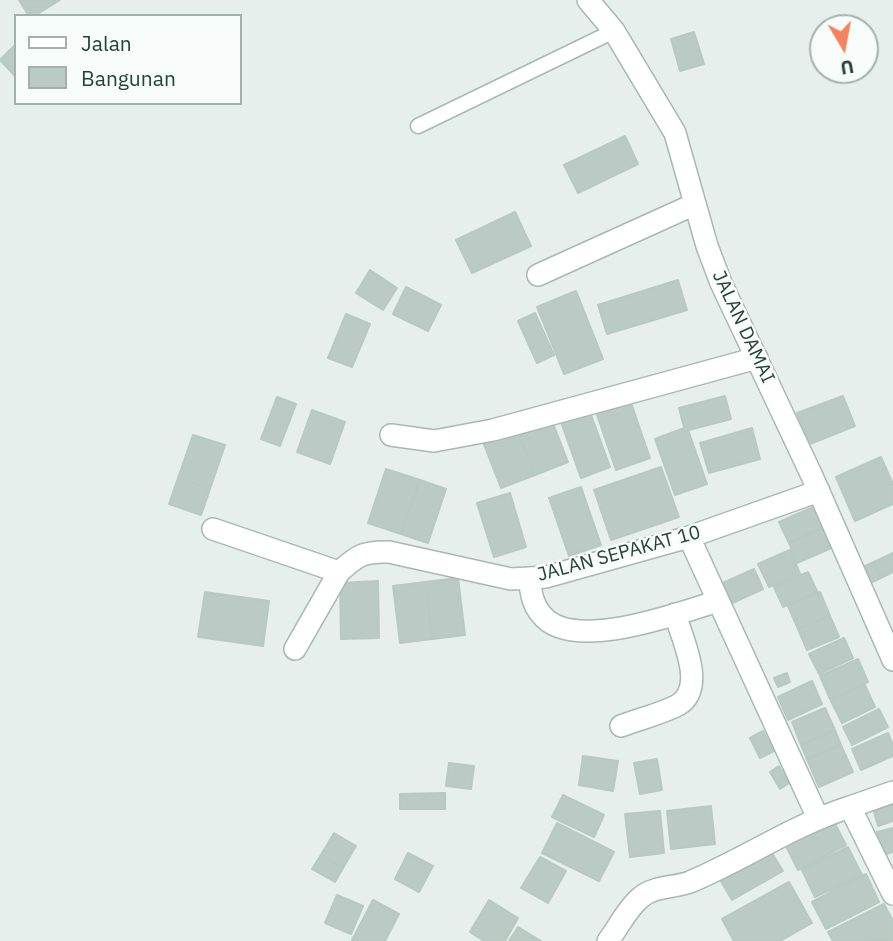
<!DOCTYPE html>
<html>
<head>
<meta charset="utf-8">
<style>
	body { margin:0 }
	#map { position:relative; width:893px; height:941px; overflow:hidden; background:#e6efeb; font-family:"IBM Plex Sans",sans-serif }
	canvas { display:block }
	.legend { position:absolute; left:14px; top:14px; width:228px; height:91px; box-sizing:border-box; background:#f7fbf9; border:2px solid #a3b1ad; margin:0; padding:9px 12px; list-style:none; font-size:21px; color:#24423a }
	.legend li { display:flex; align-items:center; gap:14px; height:35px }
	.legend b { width:35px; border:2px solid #a3b1ad }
	.north { position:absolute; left:809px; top:14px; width:70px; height:70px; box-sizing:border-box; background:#f7fbf9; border:2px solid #a3b1ad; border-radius:50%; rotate:170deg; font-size:19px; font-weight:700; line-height:28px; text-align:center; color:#24423a }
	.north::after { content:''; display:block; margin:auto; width:24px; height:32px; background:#f4845f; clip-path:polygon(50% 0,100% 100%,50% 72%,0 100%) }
</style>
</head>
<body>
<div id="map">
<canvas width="893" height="941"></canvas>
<ul class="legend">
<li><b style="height:9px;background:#fff"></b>Jalan</li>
<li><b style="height:19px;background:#bbcac4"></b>Bangunan</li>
</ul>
<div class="north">U</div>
</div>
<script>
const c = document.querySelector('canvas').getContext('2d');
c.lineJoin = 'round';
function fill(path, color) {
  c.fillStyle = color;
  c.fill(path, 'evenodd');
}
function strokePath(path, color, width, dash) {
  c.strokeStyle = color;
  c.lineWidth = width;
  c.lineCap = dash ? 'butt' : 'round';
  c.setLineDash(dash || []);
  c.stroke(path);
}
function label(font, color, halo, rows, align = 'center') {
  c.font = font + ' "IBM Plex Sans",sans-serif';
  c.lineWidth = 5;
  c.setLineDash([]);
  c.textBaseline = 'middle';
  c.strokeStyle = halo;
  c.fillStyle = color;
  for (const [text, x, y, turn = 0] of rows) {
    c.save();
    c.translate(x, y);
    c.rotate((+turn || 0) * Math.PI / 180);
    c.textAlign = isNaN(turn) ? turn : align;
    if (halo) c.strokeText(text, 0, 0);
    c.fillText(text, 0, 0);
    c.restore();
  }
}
const building = new Path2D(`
	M19,0H60L34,16H29Z
	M694,32L704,64L680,71L671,39Z
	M16,44V77L0,60Z
	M625,136L638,164L578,193L564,165Z
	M515,212L531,246L472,273L456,240Z
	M370,270L397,288L383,310L356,293Z
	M678,280L687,310L607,334L598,305Z
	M406,287L441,305L428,331L393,314Z
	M576,291L603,359L564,374L537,307Z
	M535,313L554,355L537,363L518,321Z
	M346,314L370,324L352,367L328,358Z
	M725,396L731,419L685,431L679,408Z
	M843,396L855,426L810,444L797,413Z
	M277,397L296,404L280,446L261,439Z
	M629,397L650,458L616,470L595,409Z
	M312,410L345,422L330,464L297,452Z
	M590,412L610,467L581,478L561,422Z
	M550,416L568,462L535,475L517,429Z
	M687,427L707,484L675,495L655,439Z
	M752,428L760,459L709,473L700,443Z
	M517,429L535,475L501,488L483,442Z
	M193,435L225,445L210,489L178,478Z
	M881,457L893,484V504L855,521L836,477Z
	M661,467L679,517L611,540L594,490Z
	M386,469L420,480L401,534L368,523Z
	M178,478L210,489L201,515L169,504Z
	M420,480L446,489L428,543L401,534Z
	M581,487L601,545L569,556L549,498Z
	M510,493L526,547L494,557L477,503Z
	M818,505L827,526L789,543L779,522Z
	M827,526L836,546L797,563L789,543Z
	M790,550L800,574L769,587L758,564Z
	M893,553V572L881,578L874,562Z
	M874,562L881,578L863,586L856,570Z
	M754,569L763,589L726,606L716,586Z
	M808,572L817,591L783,607L774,587Z
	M458,578L465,635L432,639L425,582Z
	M378,581L379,638L341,639L340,583Z
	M425,582L432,639L400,643L393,586Z
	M205,592L269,601L263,646L198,637Z
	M820,592L830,616L798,629L788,606Z
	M830,616L839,637L807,650L798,629Z
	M844,638L853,658L819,674L809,654Z
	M858,659L868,682L830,699L820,676Z
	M787,673L790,682L778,687L774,678Z
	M812,681L822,704L788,720L778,697Z
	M865,685L875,707L842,723L831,701Z
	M825,708L835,730L801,745L792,722Z
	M879,709L888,727L852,745L843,727Z
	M835,730L841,745L807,759L801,745Z
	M763,731L774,751L760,758L750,738Z
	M888,733L893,745V756L861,770L852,749Z
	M841,745L853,772L819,787L807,759Z
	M583,756L618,761L613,791L579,785Z
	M657,759L662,790L640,794L634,763Z
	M449,763L474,766L471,789L446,786Z
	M779,766L789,783L780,789L770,772Z
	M445,793V809H400V794Z
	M563,795L604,815L594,837L552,817Z
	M893,795V821L878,826L871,801Z
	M711,806L715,844L671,849L667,811Z
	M660,811L664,853L630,857L625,814Z
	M832,818L846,845L798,870L784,842Z
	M557,823L614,852L599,881L542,853Z
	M893,828V852L884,855L877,832Z
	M334,833L356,846L343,868L321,855Z
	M848,847L862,875L815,897L802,870Z
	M769,848L783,871L732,900L719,878Z
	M408,853L433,866L419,892L395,879Z
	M321,855L343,868L335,882L312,869Z
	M540,857L566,871L548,903L521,888Z
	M866,874L879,902L826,929L812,902Z
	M789,882L812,923L780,941H734L722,919Z
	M337,895L363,906L351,934L325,923Z
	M373,900L399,914L385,941H353L352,940Z
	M489,900L518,918L505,941H484L470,932Z
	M884,904L893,921V940L833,941L828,932Z
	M518,927L541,941H509Z`);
fill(building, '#bbcac4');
strokePath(building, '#b8c9c2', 2);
const lane = new Path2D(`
	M418,126L614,31`);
const street = new Path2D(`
	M588,0L614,31L675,133L707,246L721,283L812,476L893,660
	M538,275L695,204
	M391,435L434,441L493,430L757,358
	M213,529L339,572C357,556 363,551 389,552L511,579L546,577L689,537L819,491
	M689,537L818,818
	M529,578C531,591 532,604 541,614C571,654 679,613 718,601
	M295,649L339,572
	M621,726C639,719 661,714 678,705C707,688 682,639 675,614
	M893,792L850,807L893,894
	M608,941C618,928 627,909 640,898C653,886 674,888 690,882C745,859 793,825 850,807`);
strokePath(lane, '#a8b8b2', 17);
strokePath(street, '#a8b8b2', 24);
strokePath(lane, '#fff', 14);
strokePath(street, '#fff', 21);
label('19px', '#24423a', '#f7fbf9', [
	["JALAN DAMAI",743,327,65],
	["JALAN SEPAKAT 10",619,554,-15]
]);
</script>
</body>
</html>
